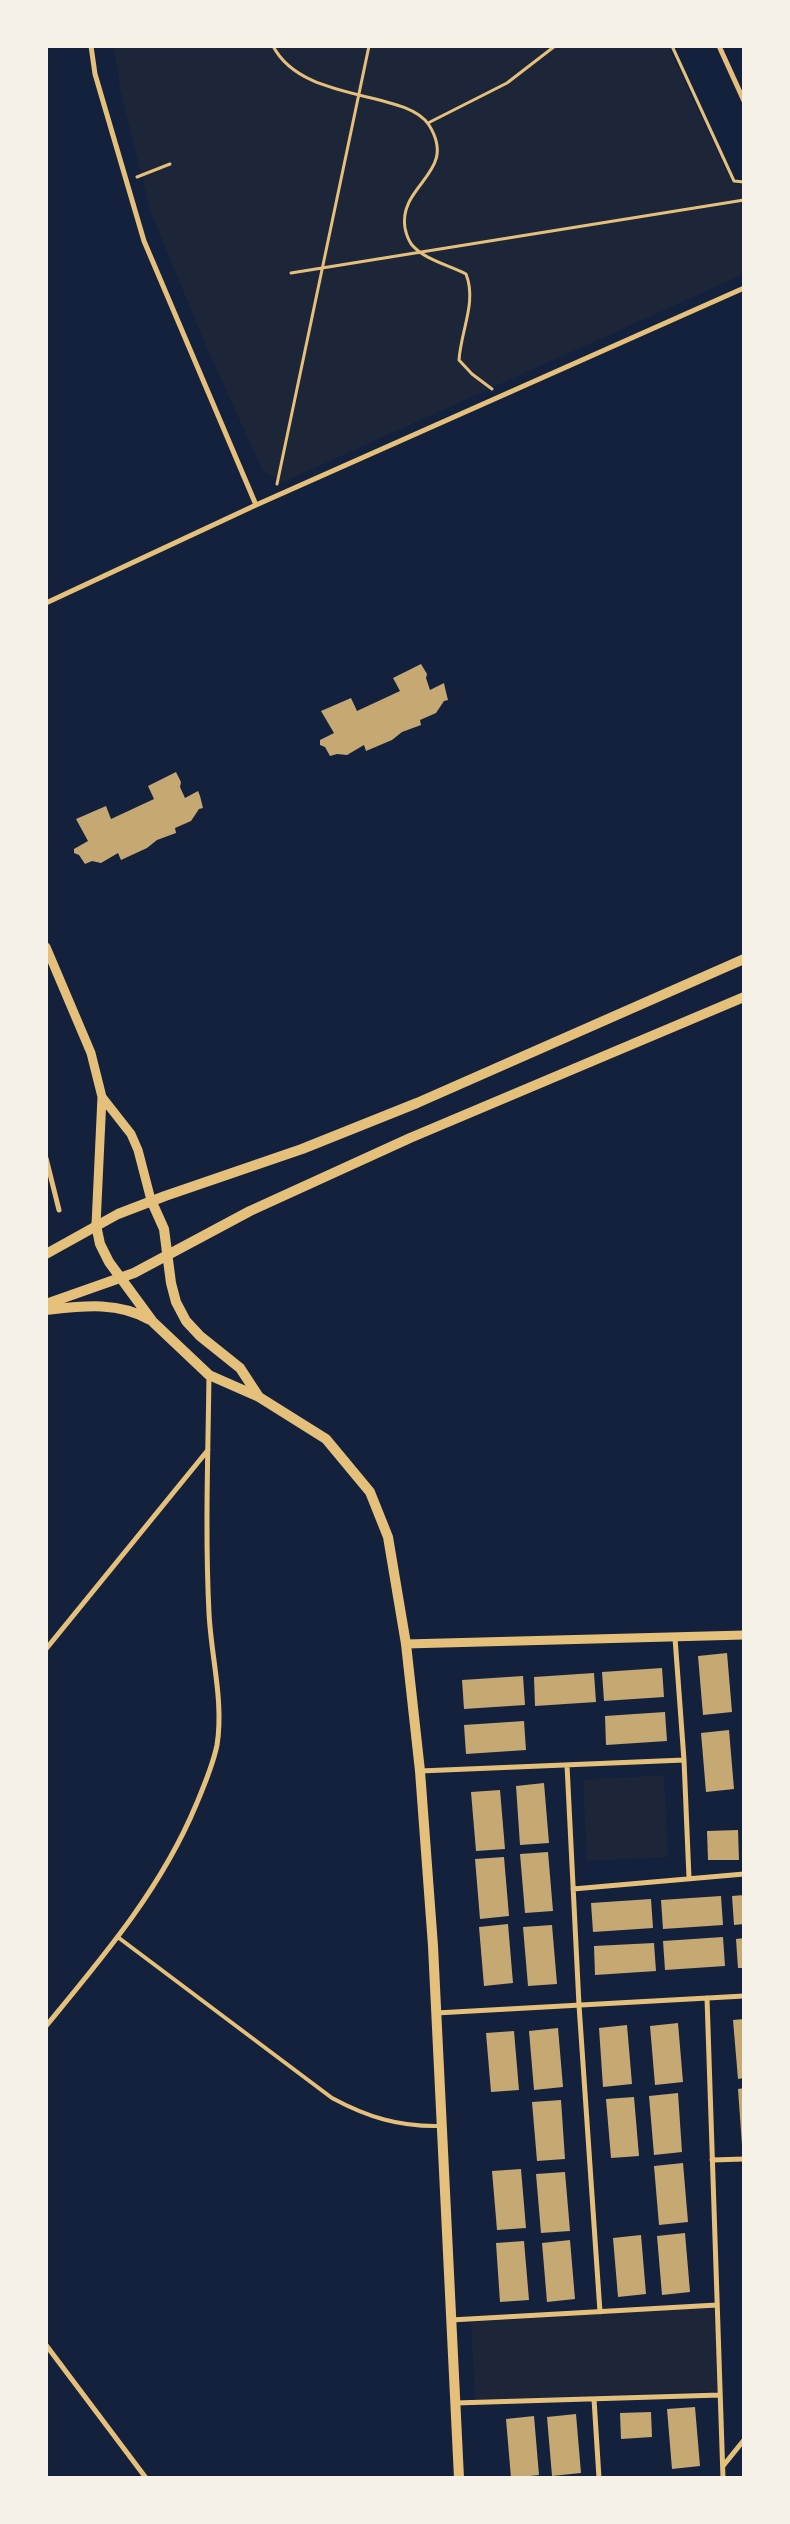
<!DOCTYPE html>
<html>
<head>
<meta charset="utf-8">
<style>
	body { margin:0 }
	#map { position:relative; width:790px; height:2524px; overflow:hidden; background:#14213d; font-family:"Archivo Narrow",sans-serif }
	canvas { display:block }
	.frame { position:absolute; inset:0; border:48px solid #f6f1e7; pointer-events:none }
</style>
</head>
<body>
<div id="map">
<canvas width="790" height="2524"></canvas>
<div class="frame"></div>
</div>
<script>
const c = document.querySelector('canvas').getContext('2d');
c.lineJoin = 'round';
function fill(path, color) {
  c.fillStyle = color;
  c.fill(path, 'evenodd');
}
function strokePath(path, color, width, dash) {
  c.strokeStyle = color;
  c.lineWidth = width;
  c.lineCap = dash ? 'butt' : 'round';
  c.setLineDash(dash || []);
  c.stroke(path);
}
fill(new Path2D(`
	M114,46H668L732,183L744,186V274L283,482L263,471L205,344L151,212L120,88Z
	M664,1775L668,1857L587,1861L583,1780Z
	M714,2308L717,2391L475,2400L471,2322Z`), '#1d2539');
fill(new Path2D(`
	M421,664L427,674L426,678L430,690L444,683L445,688L448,700L444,701L436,713L420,720L421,725L402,732L392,740L366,751L364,745L347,755L337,754L330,756L325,747L320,745V740L334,733L321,711L351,698L357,711L400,691L393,678Z
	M176,772L181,782L180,787L185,798L198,791L200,796L203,808L199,809L191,821L175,828L176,833L157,840L147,848L121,860L118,853L101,863L92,861L85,864L79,855L74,853V849L88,841L76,819L106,806L111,819L154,799L148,786Z
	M727,1653L732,1712L703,1715L698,1656Z
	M662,1668L664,1697L604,1701L602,1672Z
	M594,1673L596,1702L535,1706L534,1677Z
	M523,1676L525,1705L464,1709L462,1680Z
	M665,1712L667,1741L606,1745L605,1716Z
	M524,1721L526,1750L466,1754L464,1725Z
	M729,1730L734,1789L706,1792L701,1733Z
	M544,1783L549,1843L520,1845L516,1786Z
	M500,1790L505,1849L476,1851L471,1792Z
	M738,1830L739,1860H708L707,1831Z
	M548,1852L553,1911L525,1913L520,1854Z
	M504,1857L509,1916L480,1919L475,1859Z
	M744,1895V1924L734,1925L732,1896Z
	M721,1896L723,1925L663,1929L661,1900Z
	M651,1899L653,1928L593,1932L591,1903Z
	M508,1924L513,1983L484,1986L479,1927Z
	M552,1925L557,1984L528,1986L523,1927Z
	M723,1937L725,1966L665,1970L663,1941Z
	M744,1938V1968H738L736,1939Z
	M654,1943L656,1971L595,1975L594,1946Z
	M744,2019V2078L738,2079L733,2020Z
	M678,2023L683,2082L655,2085L650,2026Z
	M627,2025L632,2084L603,2087L599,2028Z
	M558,2028L563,2087L534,2090L529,2031Z
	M514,2031L519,2090L491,2092L486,2033Z
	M744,2088V2145H742L738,2089Z
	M678,2093L682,2152L654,2155L649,2096Z
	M634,2097L639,2156L611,2158L606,2099Z
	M561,2100L565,2159L537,2161L532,2102Z
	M683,2163L688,2222L659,2225L654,2166Z
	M521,2169L526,2228L497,2230L492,2171Z
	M565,2172L570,2231L541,2233L536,2174Z
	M685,2233L690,2292L662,2295L657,2236Z
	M641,2235L646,2294L618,2297L613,2238Z
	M570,2240L575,2299L547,2302L542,2243Z
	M524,2241L529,2300L500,2302L496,2243Z
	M695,2407L700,2466L672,2469L667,2409Z
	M651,2412L652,2437L621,2439L620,2413Z
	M576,2414L581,2473L552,2476L547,2417Z
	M534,2416L539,2475L511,2478L506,2419Z`), '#c6a872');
strokePath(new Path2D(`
	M273,46C303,104 406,89 429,125C459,173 398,184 405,228C406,233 409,241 412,245C425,260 449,265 466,274C477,302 461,330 459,360L472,374L492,389
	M672,46L734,181L744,182
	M428,123L507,83L555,46
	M137,177L170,164
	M291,273L744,200
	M277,484L369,46`), '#e5c07b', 3);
strokePath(new Path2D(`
	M119,1938L332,2098C367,2117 400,2127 440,2126`), '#e5c07b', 4);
strokePath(new Path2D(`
	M91,46L95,74L144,241L256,505
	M719,46L744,101
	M46,603L256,505L744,288
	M46,1158L59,1210
	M675,1638L684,1760L689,1878
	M46,1649L208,1450
	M567,1765L579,2005L600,2312
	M420,1771L684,1760
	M573,1889L744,1874
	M707,1998L723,2478
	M436,2013L744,1996
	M46,2026C103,1957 161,1889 196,1805C204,1786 213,1765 217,1745C224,1702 211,1656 209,1613C205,1534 208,1455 209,1375
	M712,2160L744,2159
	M451,2320L717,2305
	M46,2345L146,2478
	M594,2399L599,2478
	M455,2403L720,2395
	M723,2466L744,2440`), '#e5c07b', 5);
strokePath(new Path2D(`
	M46,947L91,1053L102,1097L131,1134L138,1150L151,1200
	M96,1225L102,1097
	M406,1644L744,1635`), '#e5c07b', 9);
strokePath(new Path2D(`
	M151,1200L164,1229L171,1283L176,1302L186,1321L200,1336L240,1368L259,1397
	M96,1225L100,1244L109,1262L153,1322L209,1375L259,1397L326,1439L370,1492L388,1537L406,1644L420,1771L433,1946L459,2478
	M46,1254L118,1214L165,1196L302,1149L417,1103L744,959
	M46,1304L134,1273L250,1211L410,1138L744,997
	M46,1310C82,1306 118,1301 150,1320`), '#e5c07b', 10);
</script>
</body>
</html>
